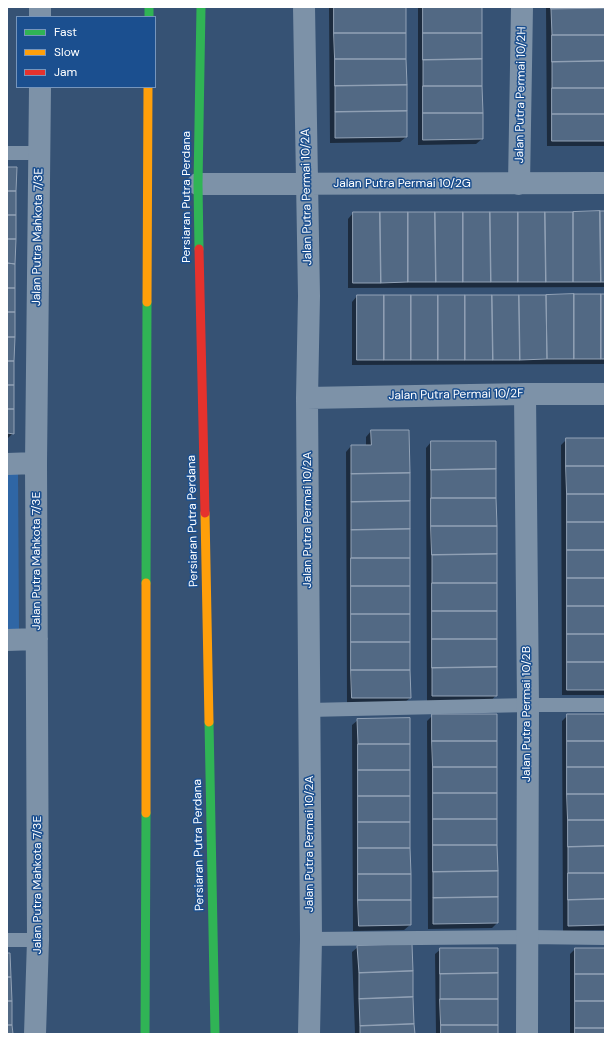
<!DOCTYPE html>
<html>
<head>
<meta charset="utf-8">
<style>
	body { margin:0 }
	#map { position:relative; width:612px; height:1041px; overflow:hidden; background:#365274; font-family:"DM Sans",sans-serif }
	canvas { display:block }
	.frame { position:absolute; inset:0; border:8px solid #fff; pointer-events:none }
	.legend { position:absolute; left:16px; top:16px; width:140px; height:72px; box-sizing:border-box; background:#1b4f8f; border:1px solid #7695bc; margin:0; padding:5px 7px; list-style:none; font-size:12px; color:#fff }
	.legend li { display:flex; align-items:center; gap:8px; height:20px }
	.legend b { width:20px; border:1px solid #7695bc }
</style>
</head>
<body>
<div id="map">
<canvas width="612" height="1041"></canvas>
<div class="frame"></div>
<ul class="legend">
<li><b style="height:5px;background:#30b455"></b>Fast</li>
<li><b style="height:5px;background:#ff9f0a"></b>Slow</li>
<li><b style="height:5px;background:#e5322d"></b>Jam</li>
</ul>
</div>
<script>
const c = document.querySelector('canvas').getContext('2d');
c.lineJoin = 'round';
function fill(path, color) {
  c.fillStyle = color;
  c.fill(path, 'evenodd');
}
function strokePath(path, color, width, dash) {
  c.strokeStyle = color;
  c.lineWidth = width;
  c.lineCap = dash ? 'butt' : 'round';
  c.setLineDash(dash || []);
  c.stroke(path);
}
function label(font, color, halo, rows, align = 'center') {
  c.font = font + ' "DM Sans",sans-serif';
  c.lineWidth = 3;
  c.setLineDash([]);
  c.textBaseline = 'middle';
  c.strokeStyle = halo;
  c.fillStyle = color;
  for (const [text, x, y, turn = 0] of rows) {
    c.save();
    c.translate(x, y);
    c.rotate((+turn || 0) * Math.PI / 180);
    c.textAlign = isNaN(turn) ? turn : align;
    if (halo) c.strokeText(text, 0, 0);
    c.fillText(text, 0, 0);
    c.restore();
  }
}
fill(new Path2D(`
	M7,471H18L19,635L7,636Z`), '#2f66a5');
fill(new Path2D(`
	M329,7H405L406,137L400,142L330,143Z
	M418,7H481L482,139L476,144L418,145Z
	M546,7H605V146H547Z
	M7,168L13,433L7,439Z
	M605,212V287L348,288V219L353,213Z
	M605,295V364L352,365V302L357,296Z
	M371,431L410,698L404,703H347L346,452L351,446H366V437Z
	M567,439H605V695H562L561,445Z
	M431,442L496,695L491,701H427L426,448Z
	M433,715L497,923L492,928L428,929L427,721Z
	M568,715H605V930L563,931L562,721Z
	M358,720L410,925L404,930L353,931L352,725Z
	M358,947L414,1034H355L352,952Z
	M441,949L497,1034H436L435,954Z
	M575,949H605V1034H570V954Z`), '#0007');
const building = new Path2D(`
	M334,7H406V33H334Z
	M423,7H482V33H423Z
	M551,7H605V8L551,9Z
	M605,8V35H552L551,9Z
	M334,33H406V59H335Z
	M423,33H482V59L423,60Z
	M552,35H605V61L552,62Z
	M335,59H406L407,85L335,86Z
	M482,59V86H423V60Z
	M605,61V88H552V62Z
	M407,85V111L335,112V86Z
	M423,86H482L483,113H423Z
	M552,88H605V114H552Z
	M407,111V137L335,138V112Z
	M423,113H483V139L423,140Z
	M552,114H605V141H552Z
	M7,167H17L16,191H7Z
	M7,191H16V215H7Z
	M600,211H605V282H601Z
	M600,211L601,282H573V212Z
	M353,212H380L381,283H353Z
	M380,212H408V282L381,283Z
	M408,212H435L436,282H408Z
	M435,212H463V282H436Z
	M463,212H490L491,282H463Z
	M490,212H518V282H491Z
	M518,212H545L546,282H518Z
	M545,212H573V282H546Z
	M7,215H16V239H7Z
	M7,239H16L15,264L7,263Z
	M7,263L15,264V288H7Z
	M7,288H15V312H7Z
	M574,294H601V359H574Z
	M574,294V359H547L546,295Z
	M601,294H605V359H601Z
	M357,295H384V360H357Z
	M384,295H411V360H384Z
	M411,295H438V360H411Z
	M438,295H465V360H438Z
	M465,295H492L493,360H465Z
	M492,295H519L520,360H493Z
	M519,295H546L547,359L520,360Z
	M7,312H15V337H7Z
	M7,337H15L14,361H7Z
	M7,361H14V385H7Z
	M7,385H14V409H7Z
	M7,409H14V434L7,433Z
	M371,430H409L410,473L351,474V445H371Z
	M566,438H605V466H566Z
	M431,441H496V469L431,470Z
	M566,466H605V494H567Z
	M496,469V498H431V470Z
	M410,473V501L351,502V474Z
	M567,494H605V522H567Z
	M431,498H496L497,526H431Z
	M410,501V529L351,530V502Z
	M567,522H605V550H567Z
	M431,526H497V554L432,555Z
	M410,529V558H351V530Z
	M567,550H605V578H567Z
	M497,554V583H432V555Z
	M351,558H410V586H351Z
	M567,578H605V606H567Z
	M432,583H497V611H432Z
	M351,586H410V614H351Z
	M567,606H605V634H567Z
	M432,611H497V639H432Z
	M351,614H410V642H351Z
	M567,634H605V662H567Z
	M432,639H497V667L432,668Z
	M351,642H410V670H351Z
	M567,662H605V690H567Z
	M497,667V696H432V668Z
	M351,670H410L411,698H352Z
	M432,714H497V741H432Z
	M567,714H605V741H567Z
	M410,718V744H358L357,719Z
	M432,741H497V767H433Z
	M567,741H605V767H567Z
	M358,744H410V770H358Z
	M433,767H497V793H433Z
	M567,767H605V794H567Z
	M358,770H410V796H358Z
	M433,793H497V819H433Z
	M567,794H605V820H568Z
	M358,796H410V822H358Z
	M433,819H497V845H433Z
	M568,820H605V846L568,847Z
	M358,822H410V848H358Z
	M433,845H497L498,871L433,872Z
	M605,846V873H568V847Z
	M358,848H410L411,874H358Z
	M498,871V897L433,898V872Z
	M568,873H605V899L568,900Z
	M358,874H411V900H358Z
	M498,897V923L433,924V898Z
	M605,899V925L568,926V900Z
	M358,900H411V925L359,926Z
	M412,944L413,971L359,973L357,946Z
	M440,948H498V973L440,974Z
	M575,948H605V974H575Z
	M7,953H10L11,977H7Z
	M413,971V997L359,999V973Z
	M498,973V999H440V974Z
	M575,974H605V1001H575Z
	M7,977H11L12,1001H7Z
	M413,997L414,1024L360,1026L359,999Z
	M440,999H498V1025H441Z
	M7,1001H12V1025H7Z
	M575,1001H605V1028H575Z
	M414,1024L415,1034H360V1026Z
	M7,1025H12L13,1034H7Z
	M441,1025H498V1034H441Z
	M575,1028H605V1034H575Z`);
fill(building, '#526984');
strokePath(building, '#92a2b6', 1);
strokePath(new Path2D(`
	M7,153H39
	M309,710L528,705H605
	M311,939L528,937L605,938
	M7,940H38`), '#7d92a8', 14);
strokePath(new Path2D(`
	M304,7L309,296L307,398L311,939L309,1034
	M40,17V7
	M198,184L605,183
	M519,184L522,7
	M525,394L528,705L527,1034
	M307,398L525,394H605
	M7,464L36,463
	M7,640L37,639
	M35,1034L38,940L36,463L40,87`), '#7d92a8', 22);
strokePath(new Path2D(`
	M149,7V17
	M199,249L198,184L201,7
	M146,583L147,302
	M209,722L215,1034
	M145,1034L146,813`), '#30b455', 9);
strokePath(new Path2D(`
	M147,302L148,87
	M205,513L209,722
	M146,813V583`), '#ff9f0a', 9);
strokePath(new Path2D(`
	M199,249L205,513`), '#e5322d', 9);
label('12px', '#fff', '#1b4f8f', [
	["Jalan Putra Permai 10/2H",521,95,-89],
	["Jalan Putra Permai 10/2G",402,184],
	["Persiaran Putra Perdana",187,197,-90],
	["Jalan Putra Permai 10/2A",307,197,-91],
	["Jalan Putra Mahkota 7/3E",38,237,-89],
	["Jalan Putra Permai 10/2F",456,395,-1],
	["Jalan Putra Permai 10/2A",308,520,-90],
	["Persiaran Putra Perdana",193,521,-91],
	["Jalan Putra Mahkota 7/3E",37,561,-90],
	["Jalan Putra Permai 10/2B",527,714,-90],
	["Jalan Putra Permai 10/2A",310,844,-90],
	["Persiaran Putra Perdana",199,845,-91],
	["Jalan Putra Mahkota 7/3E",38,885,-90]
]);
</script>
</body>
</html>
